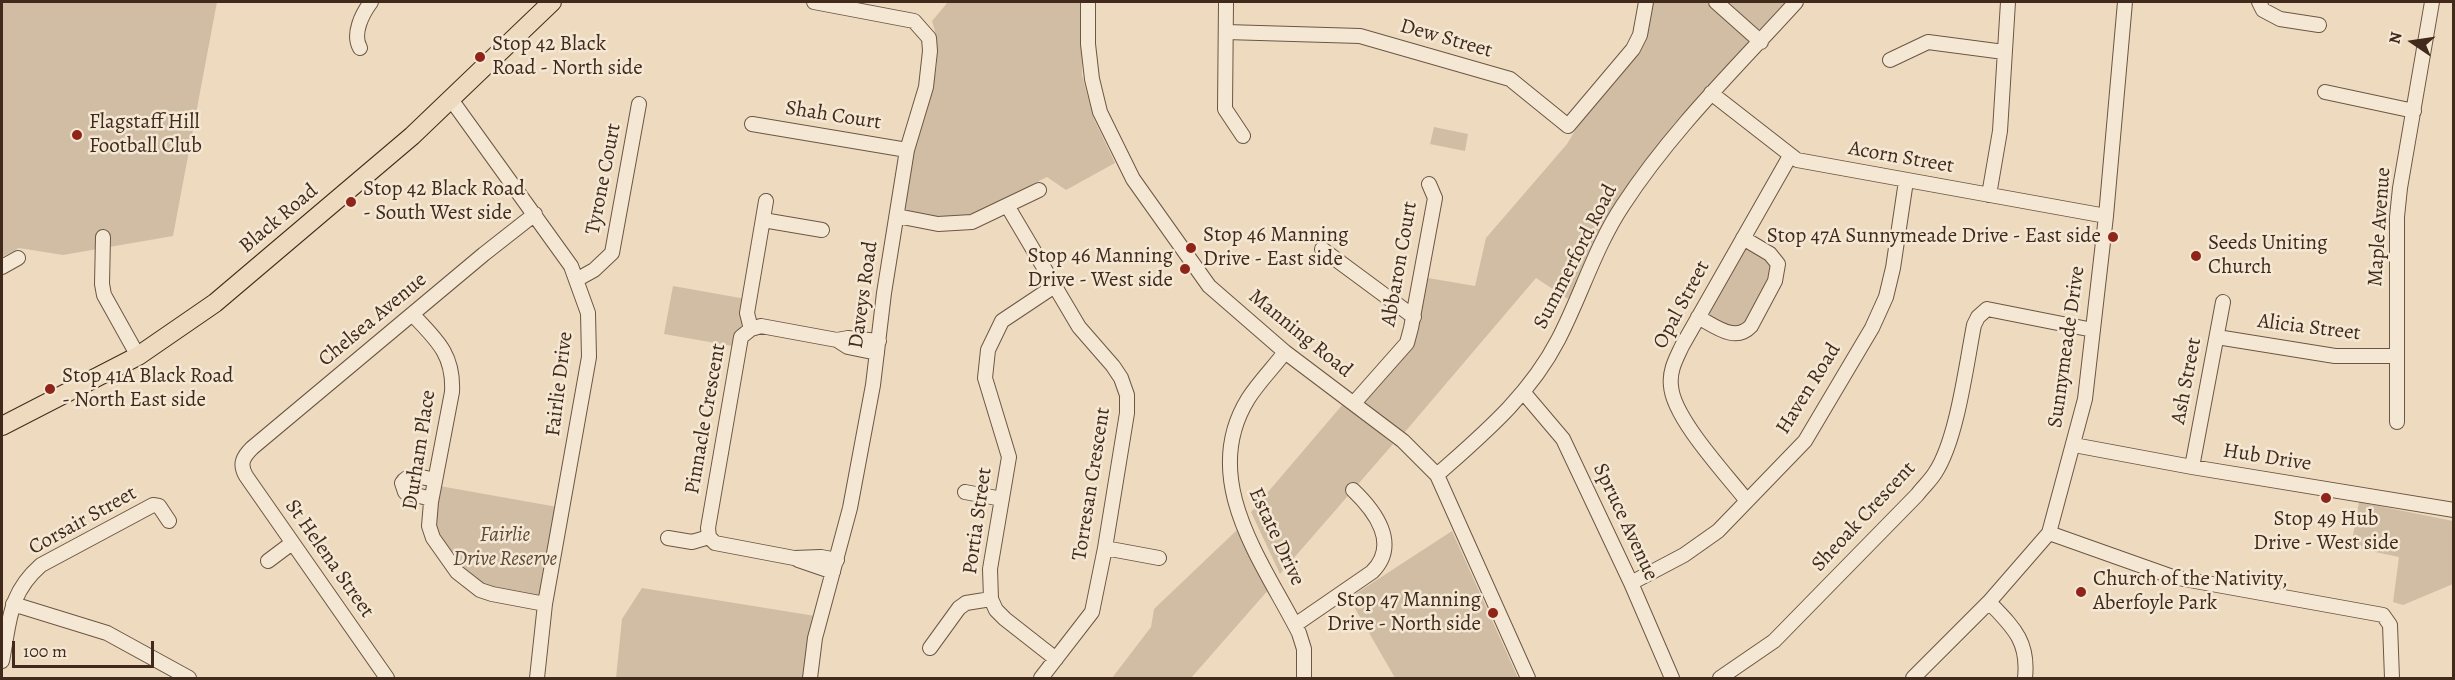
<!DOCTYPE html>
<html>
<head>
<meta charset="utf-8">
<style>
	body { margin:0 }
	#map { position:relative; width:2455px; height:680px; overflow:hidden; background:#eedbbf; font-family:Alegreya,serif }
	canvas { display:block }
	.frame { position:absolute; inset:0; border:3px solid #412a1b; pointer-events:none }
	.north { position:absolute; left:2383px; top:12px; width:60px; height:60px; -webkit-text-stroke:4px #f4e8d5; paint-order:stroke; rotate:283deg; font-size:16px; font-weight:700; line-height:24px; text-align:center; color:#412a1b }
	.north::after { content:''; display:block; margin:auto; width:21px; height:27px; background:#412a1b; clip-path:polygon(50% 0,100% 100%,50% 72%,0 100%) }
	.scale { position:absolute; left:12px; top:641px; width:142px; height:27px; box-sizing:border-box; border:3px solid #412a1b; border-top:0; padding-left:8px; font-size:18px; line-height:21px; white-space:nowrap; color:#412a1b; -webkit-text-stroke:4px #f4e8d5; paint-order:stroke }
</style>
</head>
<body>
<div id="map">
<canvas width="2455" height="680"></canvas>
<div class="frame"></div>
<div class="north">N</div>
<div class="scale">100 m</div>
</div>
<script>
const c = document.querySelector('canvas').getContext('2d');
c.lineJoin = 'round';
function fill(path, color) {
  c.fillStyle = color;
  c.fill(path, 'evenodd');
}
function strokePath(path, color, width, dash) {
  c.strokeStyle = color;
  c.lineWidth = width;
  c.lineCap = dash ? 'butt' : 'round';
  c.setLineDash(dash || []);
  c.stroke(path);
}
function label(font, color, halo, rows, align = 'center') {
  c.font = font + ' Alegreya,serif';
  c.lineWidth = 5;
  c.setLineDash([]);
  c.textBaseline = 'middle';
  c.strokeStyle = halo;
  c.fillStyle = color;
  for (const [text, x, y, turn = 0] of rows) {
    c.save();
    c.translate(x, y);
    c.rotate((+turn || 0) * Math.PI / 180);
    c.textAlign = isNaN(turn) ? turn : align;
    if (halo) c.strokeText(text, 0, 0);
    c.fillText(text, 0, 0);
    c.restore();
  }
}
fill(new Path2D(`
	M2,2H217L173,236L63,255L19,248L2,257Z
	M948,2H1081L1082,75L1094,119L1115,163L1066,190L1047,177L965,218H941L904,212C907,189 910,165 915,143C927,99 947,66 932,21Z
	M1652,2H1709L1749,34L1750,45L1674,124L1619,202L1568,299L1536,278L1404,433L1364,402L1411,347L1418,332L1428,278L1475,286L1486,238L1567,144L1579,124L1641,46Z
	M1725,2H1790L1767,29H1758Z
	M1434,127L1468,134L1465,151L1430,144Z
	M1744,245L1767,259L1772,265V274L1746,321L1740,327H1732L1706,312Z
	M673,286L746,299L738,347L664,334Z
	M1343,404L1393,444L1280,574L1251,512Z
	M434,485L563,508L545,604L480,590L433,538Z
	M2359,502L2453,521V584L2403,605L2393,602L2399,557L2351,547Z
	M1238,529L1270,588L1191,678H1112L1151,627L1154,609Z
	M1452,531L1518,678H1395L1349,598Z
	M642,588L815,616L807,678H616L622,619Z`), '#d1bda3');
const minor = new Path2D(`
	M1088,2V44L1092,79L1100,112L1133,179L1209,286L1285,352L1403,441L1437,475L1528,678
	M1226,2L1225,109L1243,136
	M1716,2L1761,42
	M2259,2L2263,10L2280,19L2319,25
	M1226,32L1360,36L1510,79L1568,126L1633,49L1640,35L1646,2
	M360,48C352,34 362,14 371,2
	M1890,60L1928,42L2004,52
	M2325,92L2414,111
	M1711,93L1797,160L2106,216
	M450,98L571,266L588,313L589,357L545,604L537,678
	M752,124L907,150
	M1989,195L2000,131L2008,2
	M1008,207L1079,327L1113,366L1121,378L1127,395V413L1105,548L1092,612L1041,678
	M897,216L938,224L972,222L1039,190
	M763,220L822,230
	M103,237L102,284L104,295L138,356
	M1322,249L1414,317
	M2,267L18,258
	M576,280L594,270L612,253L639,104
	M1053,287L1002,321L988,350L985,378L1009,457L990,569L991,599L996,610L1005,619L1056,659
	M413,315C437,340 454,355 452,392L431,502L429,526L433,538L457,572L480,590L492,594L545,604
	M1698,317C1715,326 1735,343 1751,326L1775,281L1778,264L1770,254L1743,238
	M751,329L747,313L766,201
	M2217,337L2335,356H2396
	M837,340L848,347L877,353
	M1285,352C1273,368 1258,383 1248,399C1198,480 1263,562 1299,633L1304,649V678
	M1524,393L1563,439L1631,583L1672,678
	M1354,403L1407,343L1411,328L1435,198L1429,184
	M2397,422V217L2400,188L2432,2
	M2074,445L2192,467L2454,510
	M2192,467L2223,302
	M1437,475C1483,434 1529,396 1558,340C1581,296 1595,247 1623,205C1672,130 1736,68 1796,2
	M965,492L1002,499
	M431,499L405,492L402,483C409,471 424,478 435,480
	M1747,501C1726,474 1673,418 1671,386C1669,371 1676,359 1682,346L1790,156
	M2049,533L2173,577L2383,615L2390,625L2392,678
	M668,538L692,542L709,537
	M1105,548L1159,558
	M798,560L833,572
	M837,560L821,557L794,558L715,543L709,537L708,528L741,337L751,329L761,326L837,340L848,338L879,341
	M268,561L292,543
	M1631,583L1684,555L1718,531L1805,441L1872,328L1886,297L1893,268L1906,181
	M1989,602C2013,627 2029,641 2025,678
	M13,604L107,633L189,678
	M1295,625L1372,572C1400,544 1375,511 1353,490
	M930,648L959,608L966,603L991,599
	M2,661C10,621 8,594 41,565L153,505L159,506L169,521
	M387,678L246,476C239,464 243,457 252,448L484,254L535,214
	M810,678L815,638L850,508L873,385L884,293L907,150L926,87L930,51L929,38L914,21L814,2
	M1720,678L1774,641L1917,495C1923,487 1930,481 1935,473C1957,440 1966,366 1974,325L1978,317L1987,309L2093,330
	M1913,678L1989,602L2049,533L2085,399L2106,216L2125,2`);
const major = new Path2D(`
	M2,426L138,356L215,303L412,136L552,2`);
strokePath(minor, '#6c5644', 16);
strokePath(major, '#412a1b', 20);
strokePath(minor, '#f4e8d5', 14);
strokePath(major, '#eedbbf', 18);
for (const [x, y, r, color] of [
	[480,57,6,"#8f2418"],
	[77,135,6,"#8f2418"],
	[351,202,6,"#8f2418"],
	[2113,237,6,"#8f2418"],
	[1191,248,6,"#8f2418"],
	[2196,256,6,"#8f2418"],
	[1185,269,6,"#8f2418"],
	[50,389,6,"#8f2418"],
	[2326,498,6,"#8f2418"],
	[2081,592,6,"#8f2418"],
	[1493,613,6,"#8f2418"]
]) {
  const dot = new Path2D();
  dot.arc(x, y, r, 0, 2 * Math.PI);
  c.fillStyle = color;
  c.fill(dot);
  strokePath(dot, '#f4e8d5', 2);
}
label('21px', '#412a1b', '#f4e8d5', [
	["Dew Street",1446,39,16],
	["Shah Court",833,116,9],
	["Acorn Street",1901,158,10],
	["Tyrone Court",604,179,-79],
	["Black Road",279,219,-40],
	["Maple Avenue",2380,227,-86],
	["Summerford Road",1576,257,-63],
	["Abbaron Court",1400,264,-80],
	["Daveys Road",864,295,-82],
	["Opal Street",1682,305,-62],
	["Chelsea Avenue",373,320,-40],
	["Alicia Street",2309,328,7],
	["Manning Road",1300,334,39],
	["Sunnymeade Drive",2067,347,-82],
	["Ash Street",2187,381,-79],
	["Fairlie Drive",560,384,-83],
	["Haven Road",1809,389,-58],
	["Pinnacle Crescent",706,419,-80],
	["Durham Place",420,450,-81],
	["Hub Drive",2267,458,9],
	["Torresan Crescent",1092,484,-81],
	["Sheoak Crescent",1864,517,-47],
	["Corsair Street",83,521,-29],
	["Portia Street",978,521,-82],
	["Spruce Avenue",1625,522,65],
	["Estate Drive",1276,537,65],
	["St Helena Street",329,559,55]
]);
label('21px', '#412a1b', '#f4e8d5', [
	["Stop 42 Black",492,45],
	["Road - North side",492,69],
	["Flagstaff Hill",89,123],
	["Football Club",89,147],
	["Stop 42 Black Road",363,190],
	["- South West side",363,214],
	["Stop 46 Manning",1203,236],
	["Drive - East side",1203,260],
	["Stop 47A Sunnymeade Drive - East side",2101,237,"right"],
	["Seeds Uniting",2208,244],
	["Church",2208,268],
	["Stop 46 Manning",1173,257,"right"],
	["Drive - West side",1173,281,"right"],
	["Stop 41A Black Road",62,377],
	["- North East side",62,401],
	["Stop 49 Hub",2326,520,"center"],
	["Drive - West side",2326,544,"center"],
	["Church of the Nativity,",2093,580],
	["Aberfoyle Park",2093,604],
	["Stop 47 Manning",1481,601,"right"],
	["Drive - North side",1481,625,"right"]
], 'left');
label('italic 21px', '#5e4736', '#f4e8d5', [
	["Fairlie",505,536],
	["Drive Reserve",505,560]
]);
</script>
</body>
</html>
